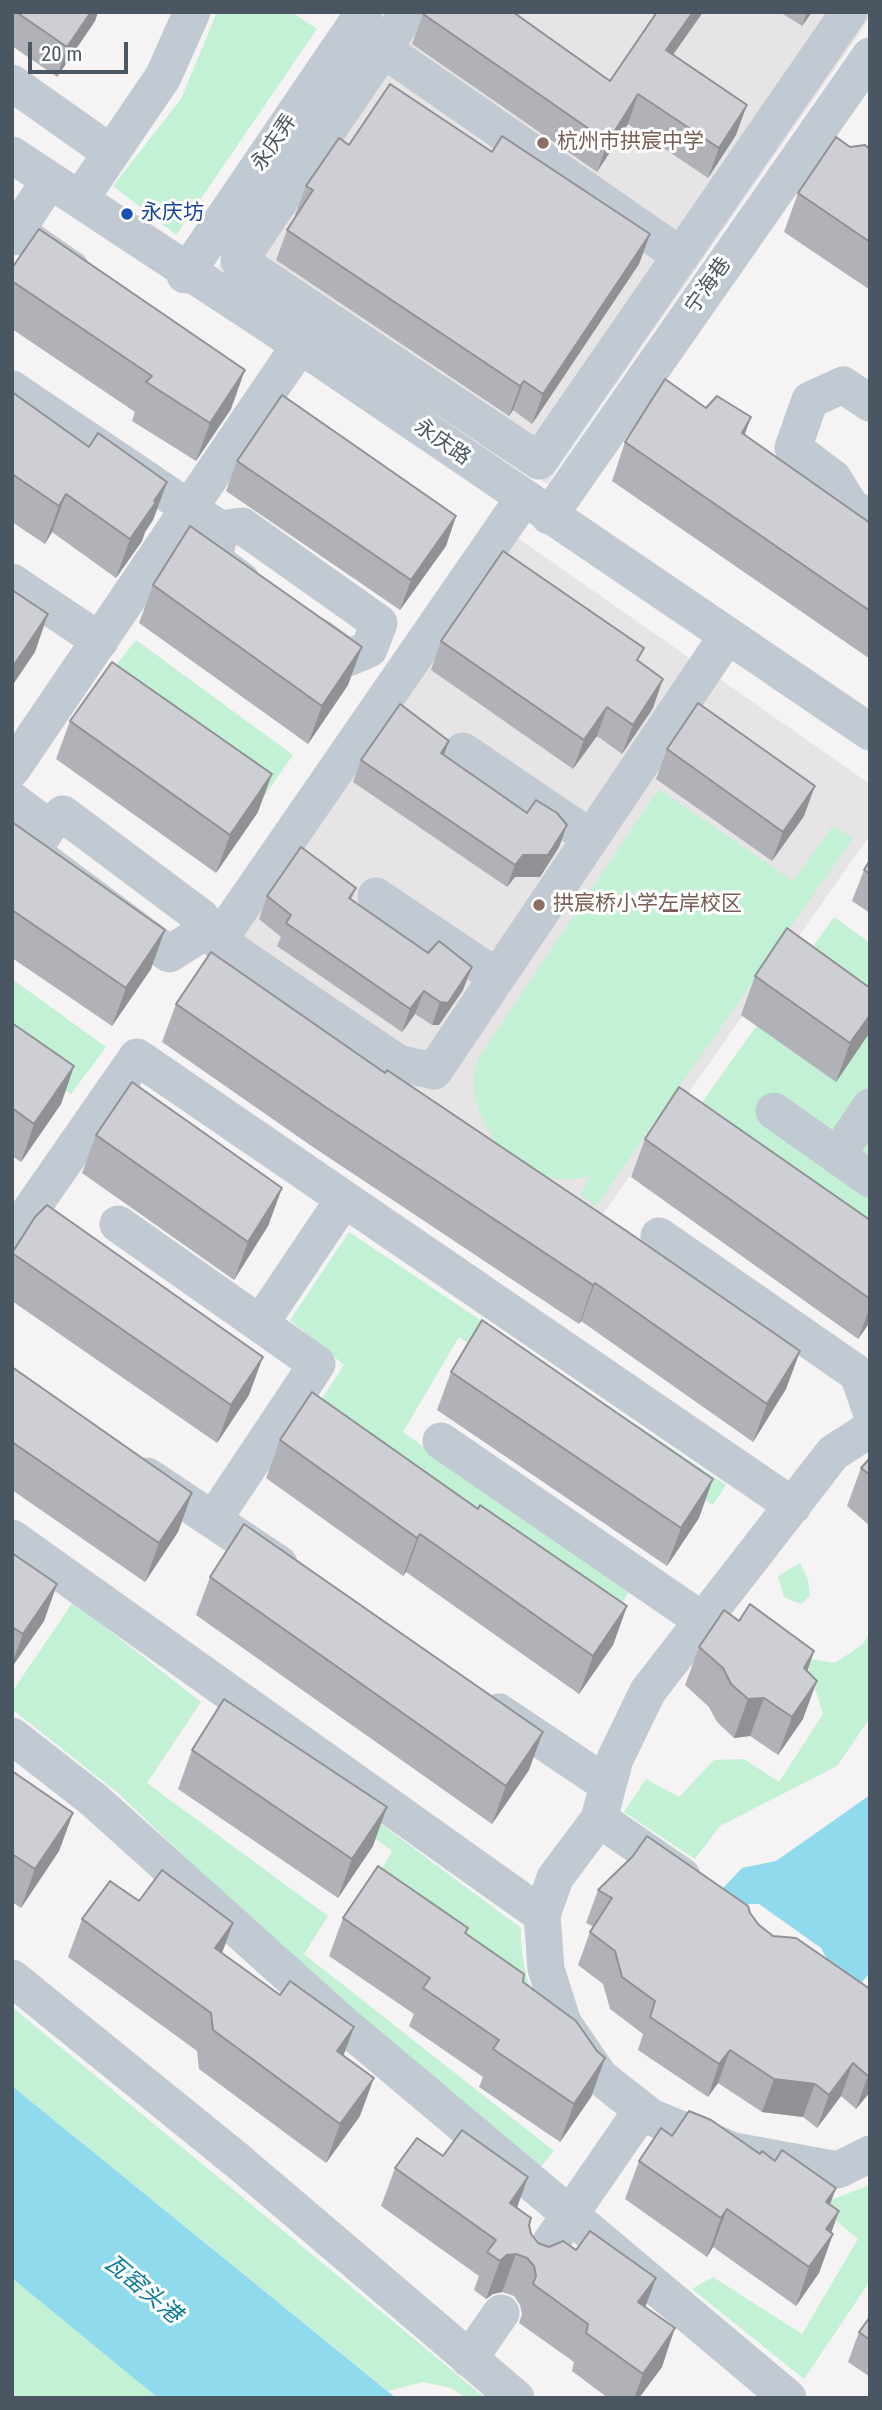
<!DOCTYPE html>
<html>
<head>
<meta charset="utf-8">
<style>
	body { margin:0 }
	#map { position:relative; width:882px; height:2410px; overflow:hidden; background:#f5f3f3; font-family:"Roboto Condensed",sans-serif }
	canvas { display:block }
	.frame { position:absolute; inset:0; border:14px solid #4a5661; pointer-events:none }
	.scale { position:absolute; left:28px; top:42px; width:100px; height:32px; box-sizing:border-box; border:4px solid #4a5661; border-top:0; padding-left:9px; font-size:21px; line-height:24px; white-space:nowrap; color:#4a5661; -webkit-text-stroke:5px #fff; paint-order:stroke }
</style>
</head>
<body>
<div id="map">
<canvas width="882" height="2410"></canvas>
<div class="frame"></div>
<div class="scale">20 m</div>
</div>
<script>
const c = document.querySelector('canvas').getContext('2d');
c.lineJoin = 'round';
function fill(path, color) {
  c.fillStyle = color;
  c.fill(path, 'evenodd');
}
function strokePath(path, color, width, dash) {
  c.strokeStyle = color;
  c.lineWidth = width;
  c.lineCap = dash ? 'butt' : 'round';
  c.setLineDash(dash || []);
  c.stroke(path);
}
function label(font, color, halo, rows, align = 'center') {
  c.font = font + ' "Roboto Condensed","Noto Sans SC",sans-serif';
  c.lineWidth = 6;
  c.setLineDash([]);
  c.textBaseline = 'middle';
  c.strokeStyle = halo;
  c.fillStyle = color;
  for (const [text, x, y, turn = 0] of rows) {
    c.save();
    c.translate(x, y);
    c.rotate((+turn || 0) * Math.PI / 180);
    c.textAlign = isNaN(turn) ? turn : align;
    if (halo) c.strokeText(text, 0, 0);
    c.fillText(text, 0, 0);
    c.restore();
  }
}
fill(new Path2D(`
	M392,12H870V18L547,484L218,267Z
	M512,534L870,784V835L589,1234L209,975Z`), '#e6e4e5');
fill(new Path2D(`
	M217,12H292L317,29L176,235L113,186L181,99Z
	M136,640L293,755L262,799L102,683Z
	M659,789L793,881L833,826L853,838L596,1206L580,1194L592,1174C536,1197 480,1143 474,1088C472,1079 477,1066 479,1057Z
	M834,917L870,943V1240L693,1115Z
	M12,979L106,1047L71,1094L12,1052Z
	M349,1232L726,1485L713,1505L459,1337L403,1432L629,1592L610,1621L313,1412L344,1365L290,1320Z
	M800,1563L808,1579L810,1596L801,1604L784,1597L778,1576Z
	M73,1602L201,1702L147,1783L328,1916L304,1954L554,2151L539,2169L332,1997L119,1794L12,1709V1692Z
	M870,1632V1718L837,1766L720,1826L695,1859L624,1812L646,1779L679,1797L714,1760L744,1759L779,1782L823,1714L805,1658L835,1663L863,1644Z
	M244,1722L521,1928C520,1964 530,1989 544,2022L367,1894L392,1851L239,1737Z
	M12,2007L424,2347L485,2398H466L451,2388L423,2382L388,2391L12,2086Z
	M870,2185V2281L804,2379L692,2289L713,2277L802,2334L858,2239L817,2205Z
	M12,2276L158,2398H12Z`), '#c3f1d5');
fill(new Path2D(`
	M870,1795V1972L860,1985L829,1963L821,1948L759,1904H743L723,1888L742,1868L776,1861Z
	M12,2086L396,2398H158L12,2278Z`), '#90daee');
strokePath(new Path2D(`
	M408,12L239,261L539,461L849,12
	M383,49L681,256
	M12,83L111,153
	M12,155L300,345L870,732
	M80,199L163,77L192,12
	M16,231L71,269
	M12,237L50,180
	M185,275L364,12
	M12,389L220,529L242,526L379,623L369,649L348,658L319,637
	M870,403L843,385L810,400L793,448L833,478L851,507L870,519
	M523,499L218,941L398,1063L434,1071L727,636
	M549,516L870,56
	M220,529L214,560L241,580
	M12,582L100,641
	M463,751L591,838
	M12,769L300,345
	M12,800L48,827
	M63,814L201,917L198,936L169,954L32,852L48,827Z
	M376,896L497,977
	M774,1111L870,1179
	M837,1156L870,1107
	M118,1224L317,1364L213,1520
	M659,1236L858,1374L870,1409
	M12,1237L137,1057L793,1506
	M260,1324L344,1199
	M870,1429L833,1453L648,1691L615,1759L599,1819L555,1878L542,1915L546,1969L563,2023L600,2077L651,2117L734,2151L838,2170L870,2154
	M441,1441L703,1621
	M147,1476L279,1564
	M12,1538L542,1915
	M499,1712L608,1785
	M12,1736L94,1800L343,2024L788,2398
	M599,1819L682,1876
	M12,1978L238,2161L516,2398
	M536,2264L642,2110
	M469,2359L501,2313`), '#c1cad2', 37);
fill(new Path2D(`
	M12,12H98L95,21L57,77L12,46L13,29L12,28Z
	M703,12L673,55L736,135L708,178L628,124L597,172L412,44L423,14L610,81Z
	M780,12H812L802,26Z
	M349,145L492,152L650,234L639,264L532,424L513,410L509,416L276,260L287,230L296,216L295,215L306,186Z
	M850,147L870,149V290L784,232L798,193Z
	M12,268L231,409L196,461L132,421L135,412L12,329Z
	M12,392L89,447L167,482L153,520L145,532L142,541L116,578L52,532L45,544L12,522Z
	M745,435L870,523V659L612,481L625,442Z
	M237,461L456,516L446,546L400,610L226,491Z
	M153,585L348,685L308,744L139,623Z
	M441,641L653,708L622,754L597,736L573,769L431,670Z
	M70,721L258,812L216,873L56,759Z
	M667,749L804,816L772,861L656,779Z
	M444,755L527,813L567,825L559,847L540,877H515L507,887L353,782L361,760Z
	M12,822L151,969L112,1026L12,958Z
	M870,860V913L852,901L864,870Z
	M356,888L351,900L463,990L439,1025H432L415,1014L402,1032L277,946L281,937L259,919L267,896Z
	M755,976L870,988V1031L868,1035L836,1082L741,1015Z
	M176,1004L385,1073L800,1351L786,1389L753,1442L581,1321L579,1324L310,1145L162,1042Z
	M12,1023L74,1066L61,1104L21,1162L12,1156Z
	M96,1135L282,1188L268,1226L234,1280L82,1173Z
	M645,1139L870,1220V1322L858,1339L631,1177Z
	M12,1253L249,1395L217,1443L12,1301Z
	M12,1367L192,1493L178,1532L145,1582L12,1490Z
	M451,1372L699,1518L667,1566L437,1410Z
	M280,1440L478,1509L627,1606L613,1645L579,1694L406,1572L403,1576L266,1478Z
	M870,1458V1526L847,1506L861,1468Z
	M12,1553L57,1584L44,1621L12,1667Z
	M210,1577L529,1770L492,1824L196,1615Z
	M739,1621L814,1651L807,1672L803,1719L778,1755L750,1736L734,1738L717,1722L709,1707L685,1685L699,1647Z
	M192,1750L373,1846L338,1898L178,1789Z
	M12,1771L73,1813L59,1851L21,1908L12,1902Z
	M598,1890L750,1913L759,1925L773,1936L870,1989V2092L856,2109L841,2096L817,2128L803,2117L762,2112L718,2083L708,2097L638,2050L643,2034L610,2009L603,1984L578,1965L590,1932L594,1927L586,1923Z
	M139,1901L233,1923L222,1953L344,2056L360,2116L326,2163L199,2069L197,2051L68,1957L82,1919Z
	M343,1918L468,1928L466,1934L523,1982L605,2058L591,2097L560,2142L479,2087L483,2077L409,2026L414,2014L329,1956Z
	M672,2136L760,2154L836,2188L830,2204L839,2211L831,2233L833,2234L819,2273L796,2306L713,2247L707,2257L625,2199L639,2161Z
	M443,2156L528,2177L517,2208L529,2225L531,2234L538,2243L549,2247L576,2250L656,2278L645,2307L662,2367L639,2398H608L572,2371L574,2362L519,2323L522,2314L520,2305L514,2296L502,2292L493,2294L486,2299L474,2290L479,2276L381,2206L395,2168Z
	M870,2317V2377L848,2362L859,2332Z`), '#b0b2b7');
fill(new Path2D(`
	M91,12H98L95,21L57,77L67,47Z
	M693,12H703L655,80L666,50Z
	M807,12H812L802,26Z
	M638,94L628,124L597,172L608,142Z
	M747,105L736,135L708,178L719,148Z
	M650,234L639,264L532,424L543,394Z
	M245,370L231,409L196,461L210,423Z
	M524,381L513,410L509,416L520,386Z
	M751,417L737,456L742,433Z
	M167,482L153,520L145,532L142,541L116,578L130,539L154,501Z
	M66,494L52,532L45,544L59,506Z
	M456,516L446,546L400,610L411,580Z
	M48,614L35,652L12,686V668Z
	M362,647L348,685L308,744L322,706Z
	M663,679L653,708L622,754L633,725Z
	M607,707L597,736L573,769L584,740Z
	M449,741L441,763V753Z
	M272,774L258,812L216,873L230,835Z
	M815,786L804,816L772,861L783,832Z
	M567,825L559,847L540,877H515L507,887L515,865L523,855Z
	M165,930L151,969L112,1026L126,988Z
	M472,967L463,990L439,1025H432L440,1002Z
	M424,991L415,1014L402,1032L410,1009Z
	M870,1015V1031L868,1035L836,1082L850,1043Z
	M74,1066L61,1104L21,1162L34,1124Z
	M282,1188L268,1226L234,1280L248,1242Z
	M595,1283L581,1321L579,1324L593,1285Z
	M870,1307V1322L858,1339Z
	M800,1351L786,1389L753,1442L767,1404Z
	M263,1357L249,1395L217,1443L231,1405Z
	M713,1479L699,1518L667,1566L681,1528Z
	M192,1493L178,1532L145,1582L159,1543Z
	M420,1534L406,1572L403,1576L417,1538Z
	M57,1584L44,1621L12,1667V1663L23,1634Z
	M627,1606L613,1645L579,1694L593,1656Z
	M814,1651L801,1689L804,1668Z
	M817,1681L803,1719L778,1755L792,1717Z
	M764,1698L750,1736L734,1738L748,1699Z
	M543,1732L529,1770L492,1824L506,1786Z
	M387,1807L373,1846L338,1898L352,1859Z
	M73,1813L59,1851L21,1908L35,1869Z
	M233,1923L219,1961L215,1948Z
	M354,2027L340,2065L337,2051Z
	M730,2050L718,2083L708,2097L719,2064Z
	M605,2058L591,2097L560,2142L574,2104Z
	M853,2063L841,2096L817,2128L829,2095Z
	M870,2074V2092L856,2109L868,2076Z
	M374,2078L360,2116L326,2163L340,2124Z
	M774,2079L815,2084L803,2117L762,2112Z
	M528,2177L514,2215L510,2203Z
	M836,2188L822,2226L826,2202Z
	M727,2209L713,2247L707,2257L721,2218Z
	M839,2211L828,2241L833,2234L819,2273L796,2306L809,2267L826,2229Z
	M516,2254L502,2292L493,2294L486,2299L500,2261L507,2255Z
	M656,2278L642,2316L638,2302Z
	M675,2328L662,2367L639,2398H634L643,2374Z`), '#909195');
const building = new Path2D(`
	M20,12H91L67,47L19,14Z
	M424,12H513L610,81L657,12H693L666,50L747,105L719,148L638,94L608,142L423,14Z
	M390,84L492,152L502,136L650,234L543,394L524,381L520,386L287,230L313,190L306,186L339,138L349,145Z
	M836,137L850,147L865,145L870,149V242L798,193Z
	M39,229L245,370L210,423L146,382L152,376L12,281V268Z
	M665,379L706,408L717,396L751,417L742,433L870,523V611L625,442Z
	M12,392L89,447L98,433L167,482L154,501L156,502L130,539L66,494L59,506L12,474Z
	M282,395L456,516L411,580L237,461Z
	M190,526L362,647L322,706L153,585Z
	M503,551L644,648L637,660L663,679L633,725L607,707L584,740L441,641Z
	M12,590L48,614L12,668Z
	M112,662L272,774L230,835L70,721Z
	M698,703L815,786L783,832L667,749Z
	M400,704L449,741L441,753L527,813L536,800L557,813L567,825L548,855H523L515,865L361,760Z
	M12,822L165,930L126,988L12,910Z
	M301,847L356,888L349,898L428,953L439,941L472,967L448,1003L440,1002L424,991L410,1009L286,923L291,915L267,896Z
	M870,860V874L864,870Z
	M787,928L870,988V1015L850,1043L755,976Z
	M211,952L385,1073L387,1070L628,1232L800,1351L767,1404L595,1283L593,1285L324,1106L176,1004Z
	M12,1023L74,1066L34,1124L12,1108Z
	M132,1082L282,1188L248,1242L96,1135Z
	M679,1087L870,1220V1299L645,1139Z
	M47,1205L263,1357L231,1405L12,1253L35,1217Z
	M482,1320L713,1479L681,1528L451,1372Z
	M12,1367L192,1493L159,1543L12,1442Z
	M312,1392L478,1509L480,1505L627,1606L593,1656L420,1534L417,1538L280,1440Z
	M870,1458V1475L861,1468Z
	M244,1524L543,1732L506,1786L210,1577Z
	M12,1553L57,1584L23,1634L12,1627Z
	M750,1604L814,1651L804,1668L817,1681L792,1717L764,1698L748,1699L731,1684L723,1668L699,1647L724,1610L739,1621Z
	M224,1699L387,1807L352,1859L192,1750Z
	M12,1771L73,1813L35,1869L12,1854Z
	M647,1836L748,1906L750,1913L759,1925L773,1936L796,1938L870,1989V2074L868,2076L853,2063L829,2095L815,2084L774,2079L730,2050L719,2064L650,2017L655,2001L622,1977L615,1951L590,1932L612,1898L598,1890L633,1856Z
	M378,1866L468,1928L465,1933L524,1974L523,1982L576,2021L597,2051L605,2058L574,2104L493,2049L499,2040L423,1988L430,1978L343,1918Z
	M162,1870L233,1923L215,1948L280,1995L290,1981L354,2027L337,2051L374,2078L340,2124L213,2030L211,2013L82,1919L110,1881L139,1901Z
	M689,2111L711,2120L760,2154L762,2151L775,2161L782,2150L836,2188L826,2202L839,2211L826,2229L833,2234L809,2267L727,2209L721,2218L639,2161L661,2128L672,2136Z
	M462,2130L528,2177L510,2203L531,2218L529,2225L531,2234L538,2243L549,2247L563,2241L576,2250L590,2231L656,2278L638,2302L675,2328L643,2374L586,2333L588,2324L533,2284L536,2276L534,2266L527,2258L516,2254L507,2255L500,2261L487,2252L496,2240L395,2168L417,2138L443,2156Z
	M870,2317V2340L859,2332Z`);
fill(building, '#cdcfd5');
strokePath(building, '#909195', 2);
for (const [x, y, r, color] of [
	[543,143,7,"#8d6e63"],
	[127,214,7,"#1a4fb4"],
	[539,905,7,"#8d6e63"]
]) {
  const dot = new Path2D();
  dot.arc(x, y, r, 0, 2 * Math.PI);
  c.fillStyle = color;
  c.fill(dot);
  strokePath(dot, '#fff', 2.5);
}
label('21px', '#4a5661', '#fff', [
	["永庆弄",275,143,-56],
	["宁海巷",709,286,-55],
	["永庆路",442,443,35]
]);
label('21px', '#785e54', '#fff', [
	["杭州市拱宸中学",557,143],
	["拱宸桥小学左岸校区",553,905]
], 'left');
label('21px', '#164399', '#fff', [
	["永庆坊",141,214]
], 'left');
label('italic 23px', '#0c7c9b', '#fff', [
	["瓦窑头港",142,2290,40]
]);
</script>
</body>
</html>
